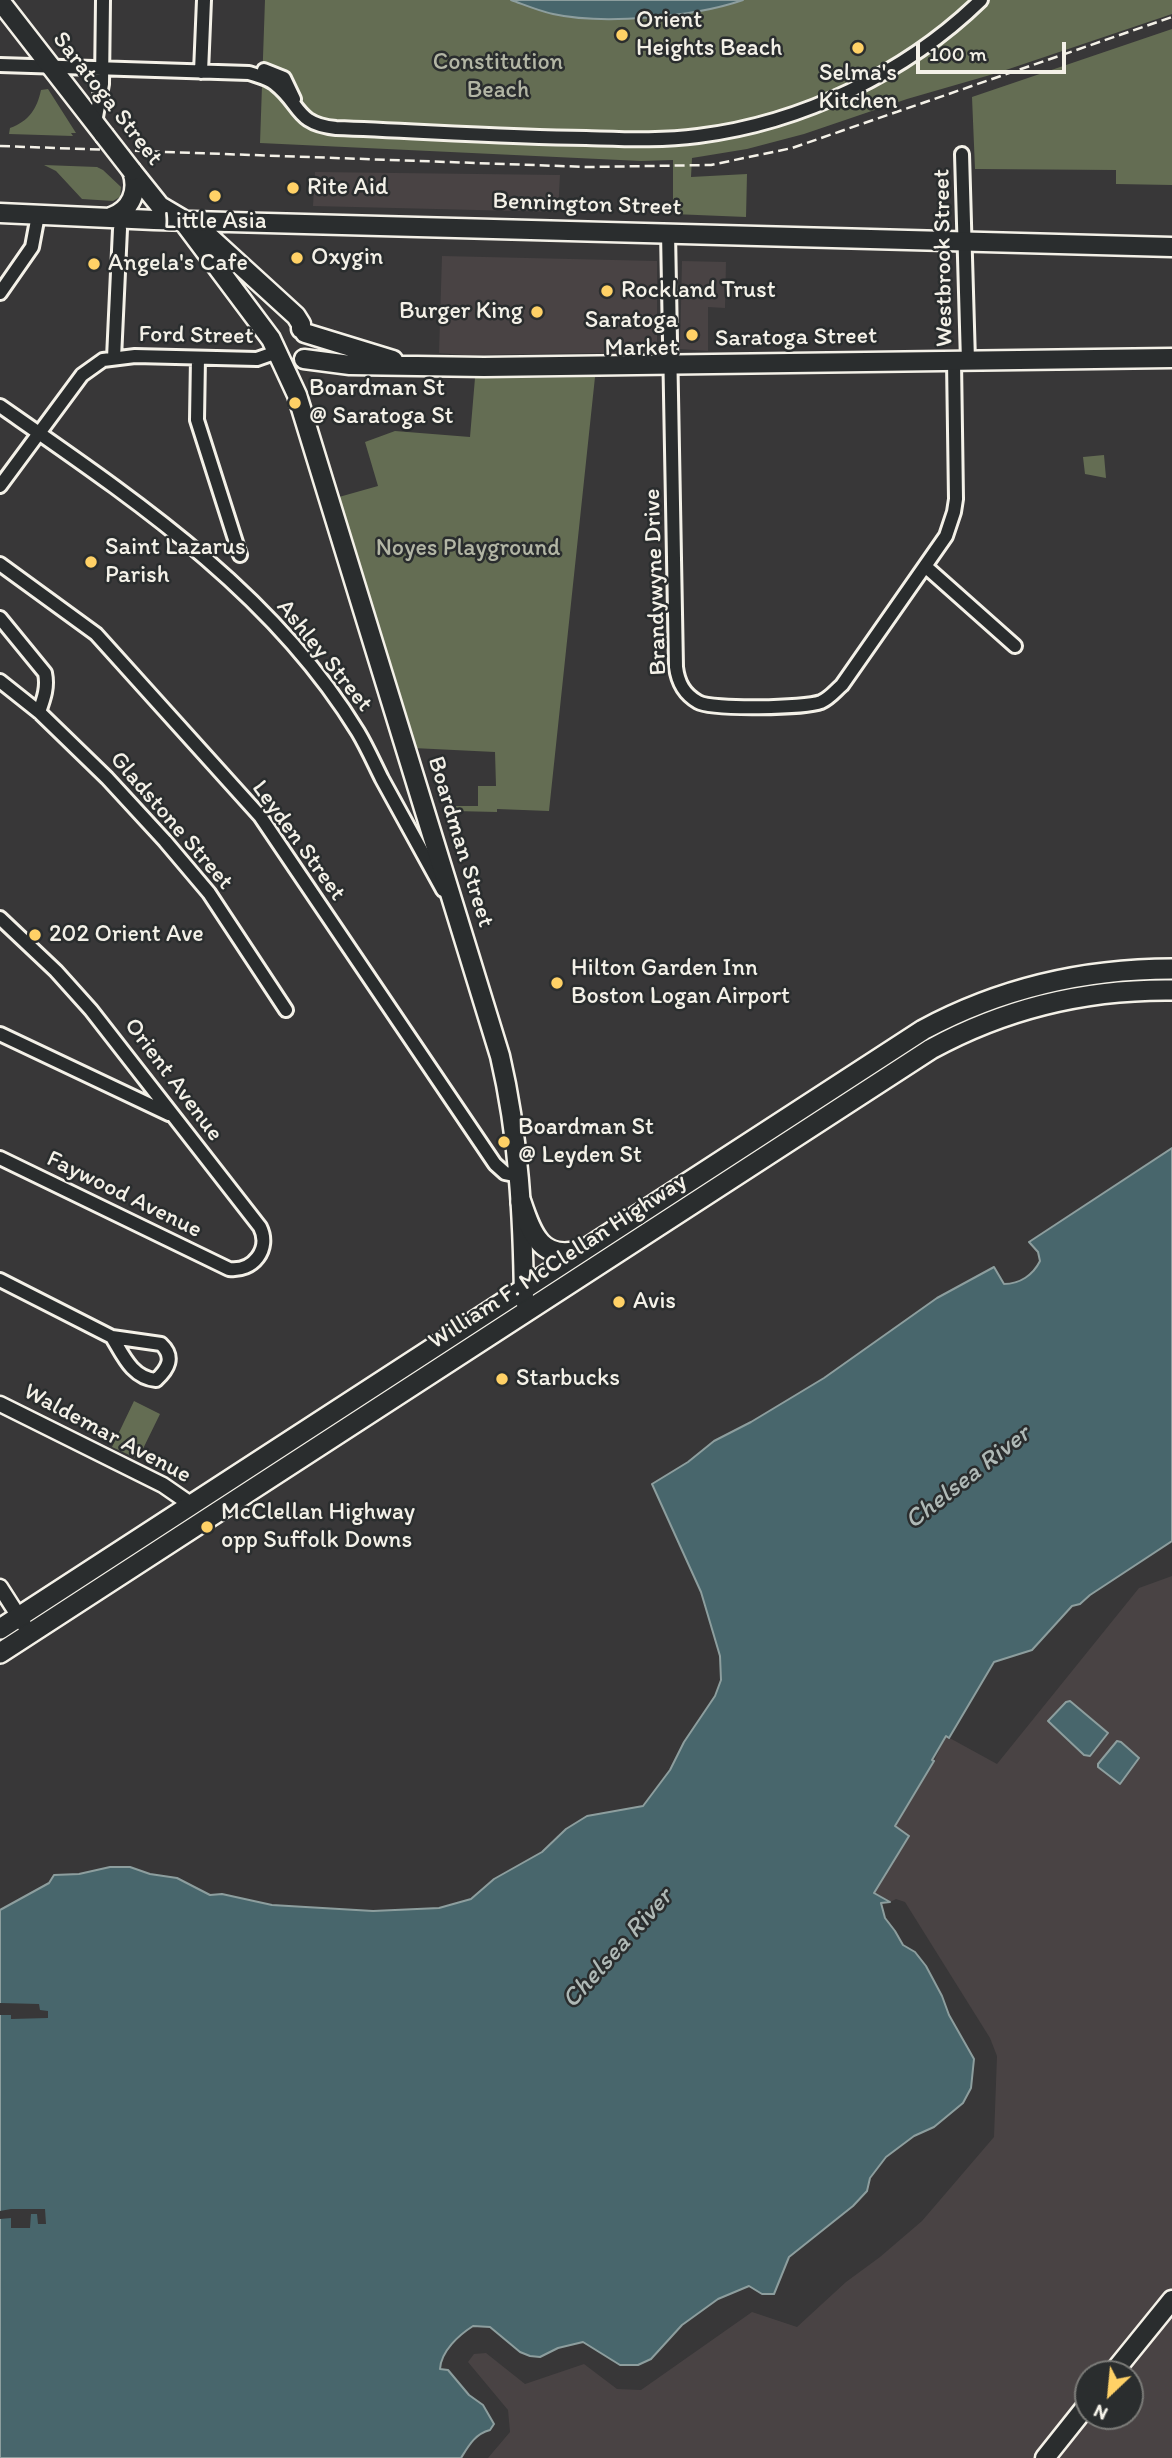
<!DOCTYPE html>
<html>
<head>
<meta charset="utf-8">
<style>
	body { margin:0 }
	#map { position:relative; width:1172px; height:2458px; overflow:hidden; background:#383738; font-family:Itim,sans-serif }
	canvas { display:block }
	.north { position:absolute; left:1074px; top:2360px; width:70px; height:70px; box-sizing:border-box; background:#2a2d2e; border:2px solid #7b7b78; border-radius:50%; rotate:206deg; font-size:19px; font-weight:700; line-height:28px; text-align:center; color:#f4f1e8 }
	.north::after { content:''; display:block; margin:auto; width:24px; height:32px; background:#ffd166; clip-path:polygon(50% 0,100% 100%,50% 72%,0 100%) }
	.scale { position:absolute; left:916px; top:42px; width:150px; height:32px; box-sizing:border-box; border:4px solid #f4f1e8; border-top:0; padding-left:9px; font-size:21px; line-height:24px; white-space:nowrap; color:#f4f1e8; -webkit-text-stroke:5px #2a2d2e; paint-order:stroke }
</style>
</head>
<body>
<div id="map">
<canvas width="1172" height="2458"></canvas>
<div class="north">N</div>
<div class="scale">100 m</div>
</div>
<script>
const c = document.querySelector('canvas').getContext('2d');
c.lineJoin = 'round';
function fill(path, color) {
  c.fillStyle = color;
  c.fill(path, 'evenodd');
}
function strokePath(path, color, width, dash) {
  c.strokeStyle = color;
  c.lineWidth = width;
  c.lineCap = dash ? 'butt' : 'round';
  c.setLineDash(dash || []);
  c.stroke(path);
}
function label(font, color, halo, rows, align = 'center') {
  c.font = font + ' Itim,sans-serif';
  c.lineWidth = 5;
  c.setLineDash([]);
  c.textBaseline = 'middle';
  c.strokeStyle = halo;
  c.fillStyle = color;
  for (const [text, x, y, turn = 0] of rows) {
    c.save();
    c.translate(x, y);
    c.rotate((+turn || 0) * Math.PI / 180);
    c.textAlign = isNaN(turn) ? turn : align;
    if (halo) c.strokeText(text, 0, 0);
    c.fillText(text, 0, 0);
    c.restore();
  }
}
fill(new Path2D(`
	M315,172L560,175L558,212L313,206Z
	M442,256L657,261V352L465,355L439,353Z
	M682,261L726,262L725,308L708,307V351L680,349Z
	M1172,1576V2458H488L510,2432L508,2410L468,2362L474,2354L486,2353L525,2384L584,2364L617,2389L641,2390L752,2312L797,2327L846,2282L880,2257L922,2221L994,2137L997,2056L990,2038L905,1902L896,1899L890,1902L874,1893L909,1836L895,1827L934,1761L946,1736L997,1764L1139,1588ZM1088,2374H1130V2416H1088Z`), '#494344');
fill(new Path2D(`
	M265,0H511L553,14L669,15L743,0H1172V14L997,73L907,99L804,134L747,149L692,158L691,177L747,174L746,217L673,214V160L641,161L260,143Z
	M1172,29V185L1116,184V170L975,169L972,97Z
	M48,89L76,133H71L73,136L9,134L10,128C29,121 37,109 41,90Z
	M44,165L97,167L103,170L121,187L120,197L113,201L82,199L56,171Z
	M595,377L549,811L497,809V812L454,811V806H478V786H496L495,752L413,748L339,497L378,486L365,442L395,431L470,437L475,378Z
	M1104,455L1106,478L1085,474L1083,457Z
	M134,1401L160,1414L138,1459L112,1447Z`), '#646d53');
const water = new Path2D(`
	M511,0H743C694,17 603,25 553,14C539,11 525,5 511,0Z
	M1172,1148V1541L1090,1595L1080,1604L1072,1606L1032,1650L994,1662L949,1738L946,1736L932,1760L934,1761L895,1826L909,1836L874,1893L890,1902L881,1903L885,1918L895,1931L903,1945L915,1952L926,1966L942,1996L949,2015L974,2059L971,2088L963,2103L934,2127L914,2136L886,2157L870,2178L867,2191L853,2206L789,2257L774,2294H762L749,2286L718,2299L682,2325L651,2359L638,2365H620L583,2342L558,2348L540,2357L530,2356L520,2352L490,2327L473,2326C459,2335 441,2351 440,2369L448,2370L469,2395L483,2405L494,2424L490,2430C475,2434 469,2445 461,2458H0V1910L49,1883L54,1875L79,1874L110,1867H130L150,1874L177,1878L210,1895L222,1894L272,1905L373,1911L439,1908L471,1899L494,1879L542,1852L566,1829L587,1816L643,1806L670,1770L684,1742L715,1696L721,1680L720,1656L701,1592L652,1484L688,1462L714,1441L751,1422L824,1378L937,1298L994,1267L1004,1284C1020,1284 1033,1275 1040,1261L1038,1252L1029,1242Z
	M1070,1701L1108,1733L1090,1756L1084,1755L1048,1721L1066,1702Z
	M1117,1741L1121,1742L1139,1758L1120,1784L1098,1767V1764Z`);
fill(water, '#48666c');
strokePath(water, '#8d9e9e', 2);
fill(new Path2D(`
	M0,2003L39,2004L40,2010L48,2011V2018L11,2019V2015H0Z
	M11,2209H45L46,2224H38L37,2214H31L30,2228H11V2218L0,2219V2211Z`), '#383738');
const minor = new Path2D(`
	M0,65L249,73C258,76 268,78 275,84C301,104 295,124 336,128C419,131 502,137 586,138C623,139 661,141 698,136C802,123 906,73 981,0
	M264,70L284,78L294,99
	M201,72L204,0
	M97,125L96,117L102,84L103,0
	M962,154L968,361
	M668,232L676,667C678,683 684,694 698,702C712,710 805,708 821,702C830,698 835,691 842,685L946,536L954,512L956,499L954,361
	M0,293L32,247L38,215
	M114,358L120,229
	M198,358L197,420L240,555
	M0,406C132,498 272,591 358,732C367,747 374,763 382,779C402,816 423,853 443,890
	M0,486L82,375L103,360L135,356L257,359L277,352
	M0,564L96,634L260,816L495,1164L505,1173L520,1176
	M925,566L1015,646
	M0,618L45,673C48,687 44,698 39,712
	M0,681L39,712L107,778L165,841L209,893L286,1010
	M0,918L56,971L91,1010L260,1227C271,1249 253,1272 229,1269L0,1158
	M0,1034L169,1114
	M0,1280L112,1337
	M112,1337L161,1344C175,1357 168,1369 156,1380C132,1378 123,1355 112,1337Z`);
const tertiary = new Path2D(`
	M0,1404L163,1485L192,1505
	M0,1587L30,1634`);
const secondary = new Path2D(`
	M0,1L104,135
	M132,171L160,206L204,232L296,316L301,324V329
	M0,213L154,220L1172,247
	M111,217C131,210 139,191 132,171
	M182,220L271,339L297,395L500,1056C519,1137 523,1218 524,1300
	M305,333L393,360
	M304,359L350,365L484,367L1172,358
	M1112,2374L1172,2300
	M1045,2458L1088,2404`);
const trunk = new Path2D(`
	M521,1202C532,1235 542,1262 582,1250
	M0,1629L923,1030C1001,988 1084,969 1172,969
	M0,1653L931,1049C1006,1008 1087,989 1172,990`);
strokePath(minor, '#f4f1e8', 18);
strokePath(tertiary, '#f4f1e8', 19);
strokePath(secondary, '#f4f1e8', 23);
strokePath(trunk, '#f4f1e8', 24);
strokePath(minor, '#2a2d2e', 12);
strokePath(tertiary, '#2a2d2e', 14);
strokePath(secondary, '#2a2d2e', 18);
strokePath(trunk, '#2a2d2e', 19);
strokePath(new Path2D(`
	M0,146L588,167L711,165L792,148L1172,17`), '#f4f1e8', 2.5, [10, 5]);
const secondaryBridge = new Path2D(`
	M104,135L132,171`);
strokePath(secondaryBridge, '#f4f1e8', 23, []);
strokePath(secondaryBridge, '#2a2d2e', 18);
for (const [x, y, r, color] of [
	[622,35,7,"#ffd166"],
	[858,48,7,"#ffd166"],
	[293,188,7,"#ffd166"],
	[215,196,7,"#ffd166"],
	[297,258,7,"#ffd166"],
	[94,264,7,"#ffd166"],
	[607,291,7,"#ffd166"],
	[537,312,7,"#ffd166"],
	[692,335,7,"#ffd166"],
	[295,403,7,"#ffd166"],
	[91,562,7,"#ffd166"],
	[35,935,7,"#ffd166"],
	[557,983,7,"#ffd166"],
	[504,1142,7,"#ffd166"],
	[619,1302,7,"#ffd166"],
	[502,1379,7,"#ffd166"],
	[207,1527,7,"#ffd166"]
]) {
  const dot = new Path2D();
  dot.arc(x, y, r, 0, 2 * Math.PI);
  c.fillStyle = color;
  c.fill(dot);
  strokePath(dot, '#2a2d2e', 2.5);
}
label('24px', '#f4f1e8', '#2a2d2e', [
	["Orient",636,21],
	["Heights Beach",636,49],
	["Selma's",858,74,"center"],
	["Kitchen",858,102,"center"],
	["Rite Aid",307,188],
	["Little Asia",215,222,"center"],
	["Oxygin",311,258],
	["Angela's Cafe",108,264],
	["Rockland Trust",621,291],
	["Burger King",523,312,"right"],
	["Saratoga",678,321,"right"],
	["Market",678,349,"right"],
	["Boardman St",309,389],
	["@ Saratoga St",309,417],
	["Saint Lazarus",105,548],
	["Parish",105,576],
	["202 Orient Ave",49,935],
	["Hilton Garden Inn",571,969],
	["Boston Logan Airport",571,997],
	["Boardman St",518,1128],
	["@ Leyden St",518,1156],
	["Avis",633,1302],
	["Starbucks",516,1379],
	["McClellan Highway",221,1513],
	["opp Suffolk Downs",221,1541]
], 'left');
label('24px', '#b3b6a5', '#2a2d2e', [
	["Constitution",498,63],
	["Beach",498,91],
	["Noyes Playground",468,549]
]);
label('24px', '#f4f1e8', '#2a2d2e', [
	["Saratoga Street",107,99,52],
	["Bennington Street",587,205,2],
	["Westbrook Street",944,258,-91],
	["Ford Street",196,336,1],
	["Saratoga Street",796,338,-1],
	["Brandywyne Drive",656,582,-92],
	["Ashley Street",324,656,51],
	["Gladstone Street",171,821,49],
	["Leyden Street",298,841,54],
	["Boardman Street",460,842,73],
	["Orient Avenue",173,1080,53],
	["Faywood Avenue",124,1195,26],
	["William F. McClellan Highway",558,1262,-33],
	["Waldemar Avenue",107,1434,28]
]);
label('italic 26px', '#afb9b6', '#2a2d2e', [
	["Chelsea River",968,1478,-38],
	["Chelsea River",618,1949,-48]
]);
</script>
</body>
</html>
